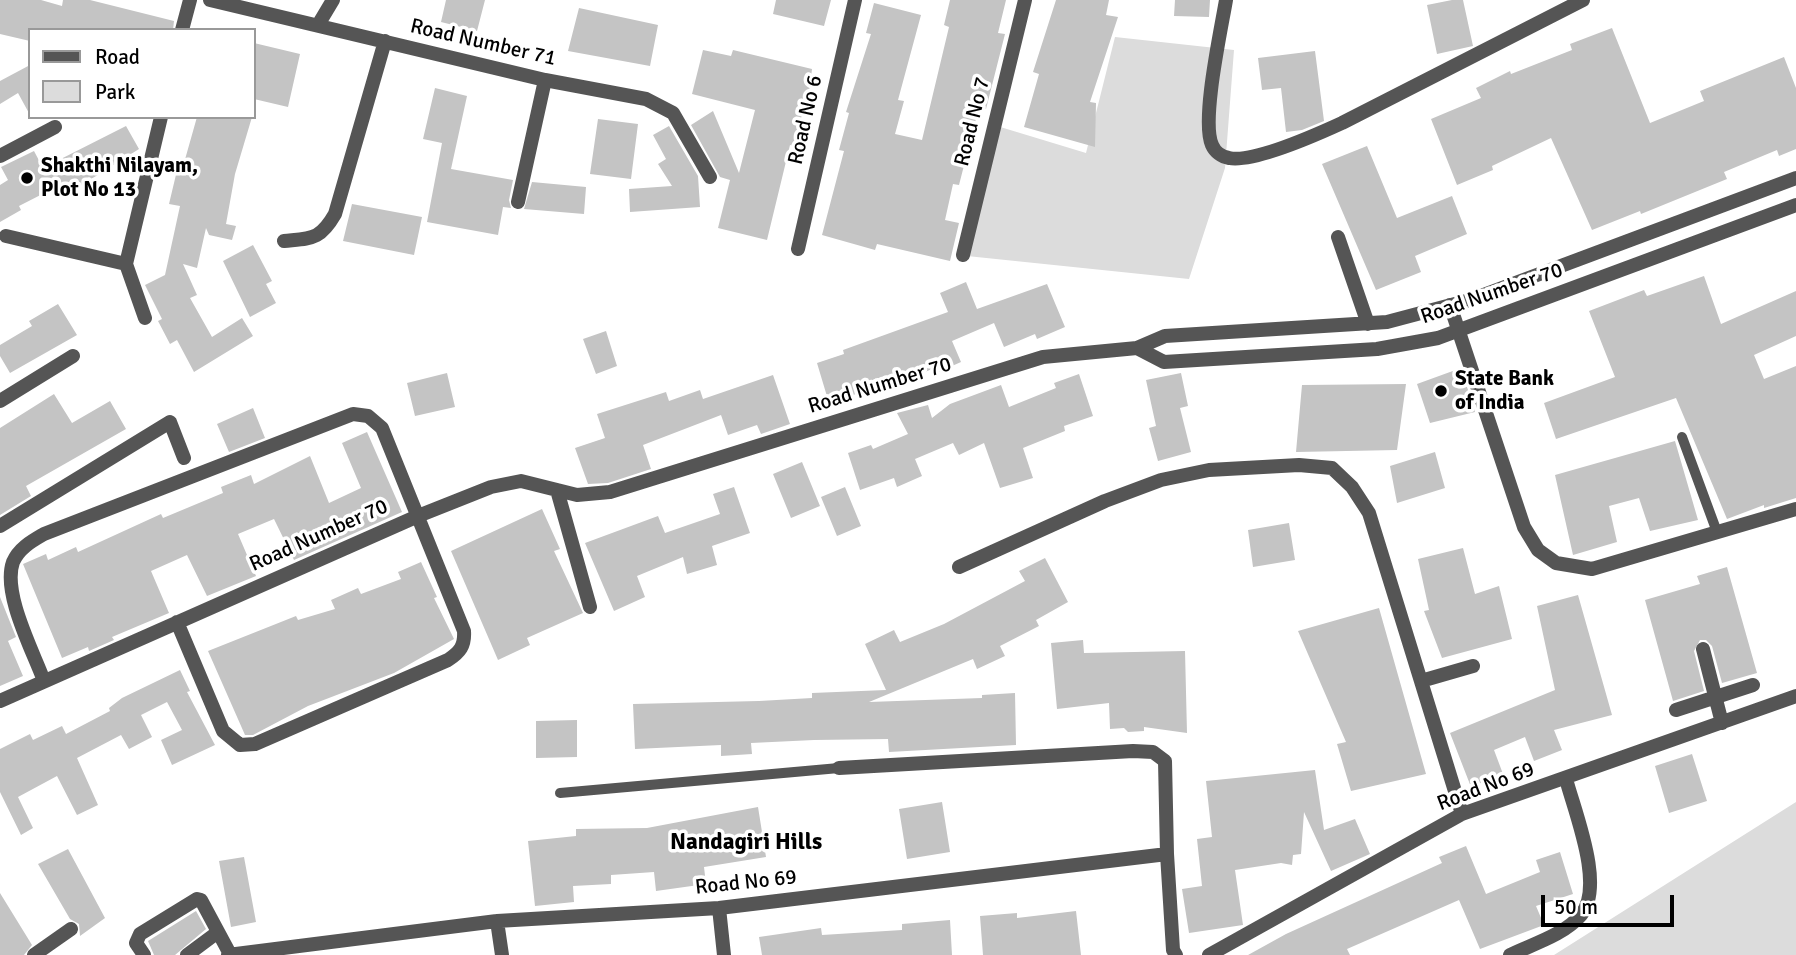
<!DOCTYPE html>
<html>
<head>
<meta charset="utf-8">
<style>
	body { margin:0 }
	#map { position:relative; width:1796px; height:955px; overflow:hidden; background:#fff; font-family:Signika,sans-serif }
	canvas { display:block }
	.legend { position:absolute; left:28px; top:28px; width:228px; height:91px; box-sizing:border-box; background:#fff; border:2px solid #999; margin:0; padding:9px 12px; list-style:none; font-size:21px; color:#000 }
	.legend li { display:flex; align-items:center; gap:14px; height:35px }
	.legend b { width:35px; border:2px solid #999 }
	.scale { position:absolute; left:1541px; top:895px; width:133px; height:32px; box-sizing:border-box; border:4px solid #000; border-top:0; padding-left:9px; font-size:21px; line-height:24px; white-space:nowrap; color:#000; -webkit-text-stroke:5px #fff; paint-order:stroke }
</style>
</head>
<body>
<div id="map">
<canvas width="1796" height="955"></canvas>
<ul class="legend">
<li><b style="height:9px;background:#555"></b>Road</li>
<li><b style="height:19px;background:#dcdcdc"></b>Park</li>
</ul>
<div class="scale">50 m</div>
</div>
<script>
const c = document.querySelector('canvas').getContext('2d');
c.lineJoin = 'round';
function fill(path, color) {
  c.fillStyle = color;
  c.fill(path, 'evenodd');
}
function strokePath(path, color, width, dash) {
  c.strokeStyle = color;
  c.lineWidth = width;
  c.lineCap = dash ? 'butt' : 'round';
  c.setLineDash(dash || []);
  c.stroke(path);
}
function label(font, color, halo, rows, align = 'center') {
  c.font = font + ' Signika,sans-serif';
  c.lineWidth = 7;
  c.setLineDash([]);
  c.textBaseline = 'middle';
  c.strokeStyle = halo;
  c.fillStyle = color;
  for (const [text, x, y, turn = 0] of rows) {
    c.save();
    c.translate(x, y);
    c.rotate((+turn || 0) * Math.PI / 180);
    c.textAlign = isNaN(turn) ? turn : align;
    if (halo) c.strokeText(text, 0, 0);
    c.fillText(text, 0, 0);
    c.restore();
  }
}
fill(new Path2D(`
	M1115,37L1234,50L1225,168L1189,279L967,256L997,126L1086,153Z
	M1796,802V955H1554Z`), '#dcdcdc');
fill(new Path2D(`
	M0,0H41L62,6L63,0H90L174,21L173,30H30V41L0,34Z
	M446,0H485L477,31L441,22Z
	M776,0H831L824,26L773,14Z
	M950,0H1006L998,33L1005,34L986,109L979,107L959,185L953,184L945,220L959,223L950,261L877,244L875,250L822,235L844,151L839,150L849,113L846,112L871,34L866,33L874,3L921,15L898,100L904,101L895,134L922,140L949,27L944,25Z
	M1056,0H1109L1106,15L1118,17L1090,102L1096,103L1095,147L1024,127L1039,74L1033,72Z
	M1175,0H1210L1209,17L1174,16Z
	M1452,0H1463L1473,46L1437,54L1427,5Z
	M579,8L658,25L650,66L568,51Z
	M1612,28L1650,123L1704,101L1700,91L1784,57L1796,88V149L1779,156L1777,150L1724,172L1727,179L1641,214L1640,211L1592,230L1551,138L1492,166L1493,170L1457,185L1431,119L1481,98L1476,88L1510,71L1511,74L1572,50L1570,44Z
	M254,43L300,54L288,107L254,99Z
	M703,50L731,56L733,50L812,69L808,103H805L794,146L790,145L767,240L718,228L730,180L720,177L691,125L713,111L739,173L755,110L692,94Z
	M1315,51L1324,121L1302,130L1286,132L1281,88L1262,90L1258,58Z
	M30,65V115L18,93L0,104V81Z
	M435,88L467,96L451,169L513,180L509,200L511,208L503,207L498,235L427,222L442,143L423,139Z
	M197,117H252L235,174L226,224L236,226L232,240L209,235L206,228L197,268L183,264L197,295L190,298L212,337L242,318L253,336L194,372L177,340L170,344L158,321L162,319L145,285L165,275L180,206L169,204L179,162L184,163Z
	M598,119L638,124L631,179L590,174Z
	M126,126L139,149L69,193L64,183L19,206L21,210L0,222V185L8,180L1,167L34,151L43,168Z
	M669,126L698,176L700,207L630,212L629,189L672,186L658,164L666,159L653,135Z
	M1367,146L1397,218L1452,196L1467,234L1415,256L1421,272L1376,290L1322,164Z
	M532,182L586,187L584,214L524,209Z
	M352,204L422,217L414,255L343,241Z
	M253,245L272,281L266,284L276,303L250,317L223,261Z
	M1704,276L1721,324L1796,291V336L1754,355L1764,379L1796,366V498L1764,508V505L1727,519L1676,398L1556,439L1544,403L1615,377L1589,311L1644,290L1647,296Z
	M966,282L977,309L1047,284L1065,327L1037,339L1035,334L1004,347L994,323L952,341L961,362L934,374L932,369L902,382L901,379L829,403L817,363L844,354L843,350L948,312L940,293Z
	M58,304L77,335L10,373L0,356V345L32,326L29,321Z
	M606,331L617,366L596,374L583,339Z
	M1461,368L1475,412L1430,423L1417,384Z
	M447,373L455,407L415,416L407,383Z
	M1181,373L1188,406L1180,408L1191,452L1158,461L1149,428L1156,426L1146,380Z
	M1079,374L1093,416L1064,426L1065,431L1023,448L1033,478L1000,488L984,443L959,455L953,443L915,459L922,476L897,487L894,478L860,490L848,453L871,445L873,449L908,434L897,413L928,405L932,418L950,404L1001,385L1009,407L1056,388L1054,383Z
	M773,375L790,424L761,434L757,425L728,435L721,415L643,445L651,469L608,483L588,484L575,448L605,438L597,414L666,392L669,401L700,390L703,399Z
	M1406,384L1397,450L1296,452L1302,385Z
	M54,394L72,423L110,401L126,429L26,486L31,496L0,515V428Z
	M253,408L265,438L229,452L217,424Z
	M367,432L402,512L294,560L274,519L238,534L256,576L207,596L187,555L151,571L169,613L112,637L114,640L89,651L88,647L62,658L23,564L46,554L48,560L76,547L78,552L161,514L163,518L223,493L221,487L251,475L254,484L310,456L329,503L361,488L342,443Z
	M1675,441L1698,520L1650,531L1639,498L1609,506L1617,542L1573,555L1555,475Z
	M1435,452L1445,488L1397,503L1390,466Z
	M802,462L820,506L791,518L773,474Z
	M734,487L750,533L712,546L717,565L687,574L683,557L637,576L645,597L614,611L585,543L658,516L665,533L720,514L713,494Z
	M845,487L861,526L837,536L821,497Z
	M542,509L560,549L554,551L583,613L527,638L530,645L498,660L451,551Z
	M1289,523L1295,560L1253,567L1248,530Z
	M1463,548L1475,594L1499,586L1512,639L1442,658L1424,611L1429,610L1418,559Z
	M1045,558L1068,602L1036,620L1039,626L1000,646L1005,656L977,669L973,659L869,702L982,698V695L1015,693L1016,745L889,752L888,739L814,740L751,743L752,754L721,756V745L635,749L633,704L759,701L812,698V693L886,690L865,644L894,630L900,642L944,624L1025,581L1019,571Z
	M421,562L437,597L434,598L454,639L394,673L308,706L253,735H245L208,651L296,616L298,620L335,609L331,600L358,588L361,594L401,579L398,572Z
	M1727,567L1757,673L1722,683L1712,646L1706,640H1700L1694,651L1704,691L1673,701L1645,600L1700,584L1697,576Z
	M1578,595L1612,715L1554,730L1562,750L1534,761L1525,737L1494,750L1503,774L1471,787L1450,733L1555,690L1537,606Z
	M0,597L16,637L8,641L23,676L0,686Z
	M1379,608L1426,774L1351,791L1337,744L1346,742L1298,631Z
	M1083,640L1084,653L1185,651L1187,733L1144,727V731L1128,732L1124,728L1110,729L1109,703L1057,709L1051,643Z
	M180,670L190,691L187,692L215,745L172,765L161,740L182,730L167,702L141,715L152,737L129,749L121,735L77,758L98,805L77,815L57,776L18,797L33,828L21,835L0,792V749L30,734L33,740L62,726L66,734L110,711L109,708L122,698Z
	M577,720V757L536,758V721Z
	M1692,754L1707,801L1669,813L1655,766Z
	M1315,770L1324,830L1355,819L1370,854L1331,871L1304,812L1301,854L1293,855L1292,865L1281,863L1235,870L1243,925L1189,933L1182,889L1202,886L1197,839L1212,837L1206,781Z
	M942,802L950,852L907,859L899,809Z
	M758,807L766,857L704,867L706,884L656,891L654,872L611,875V884L573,886L574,902L535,906L528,841L576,836V829L647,828Z
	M1466,846L1486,894L1540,872L1536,860L1560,852L1573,894L1536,906L1544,925L1480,949L1459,900L1347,949L1350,955H1248L1286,934L1442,863L1439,857Z
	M68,849L105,918L80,936L79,924L70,919L38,864Z
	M244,857L256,922L231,927L219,861Z
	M0,893L32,945L24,955H0Z
	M196,911L206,929L175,955H154L148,941Z
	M1076,911L1081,955H983L980,916L1017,913V918Z
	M950,920L952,955H762L759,937L821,928L822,935L902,930V924Z`), '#c4c4c4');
strokePath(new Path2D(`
	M1682,437L1717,532
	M560,793L839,768`), '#555', 10);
strokePath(new Path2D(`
	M210,0L545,80L646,99L673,113L710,177
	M1226,0C1221,30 1201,121 1212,145C1215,152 1222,157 1229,158C1253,163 1318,134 1342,123L1583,0
	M318,25L333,0
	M182,30L190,0
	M0,156L55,127
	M518,202L545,80
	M6,236L126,264L161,117
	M1338,237L1368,324
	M284,241C312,238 320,240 335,214L385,41
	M798,249L855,0
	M963,255L1025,0
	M126,264L145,318
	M1450,305L1524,527L1538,550L1556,563L1592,569L1796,509
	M1137,348L1165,336L1387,322L1470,300L1796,178
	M0,401L73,356
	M557,490L590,607
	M0,526L170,422L184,458
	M959,567L1105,501L1161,480L1209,470L1299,465L1332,468L1352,487L1369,513L1462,814
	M1703,649L1722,723
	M44,681C33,651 2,593 13,562C19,548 32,541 44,534L353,414L368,416L382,428L464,631C465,646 460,652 448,660L255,744L240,745L223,731L177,622
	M1421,681L1473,666
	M0,701L418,516L491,487L521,481L577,495L610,492L1043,357L1137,348L1164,362L1377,349L1438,338L1796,205
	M1676,710L1753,685
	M839,768L1133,751L1153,752L1165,761L1167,854
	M719,908L724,955
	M497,921L502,955
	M34,955L71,929
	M144,955L136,943L140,934L197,899L201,900L230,954
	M187,955L218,932
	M228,955L497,921L719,908L1167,854L1173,950L1176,955
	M1209,955L1462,814L1796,696
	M1510,955C1533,944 1564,935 1581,915C1605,886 1575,813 1566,779`), '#555', 14);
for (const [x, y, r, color] of [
	[27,178,7,"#000"],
	[1441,391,7,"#000"]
]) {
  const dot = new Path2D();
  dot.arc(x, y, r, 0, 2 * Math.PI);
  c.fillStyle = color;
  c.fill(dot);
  strokePath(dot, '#fff', 2.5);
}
label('21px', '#000', '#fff', [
	["Road Number 71",483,43,13],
	["Road No 6",806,120,-77],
	["Road No 7",973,122,-76],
	["Road Number 70",1492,294,-19],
	["Road Number 70",880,386,-17],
	["Road Number 70",319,536,-24],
	["Road No 69",1486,787,-21],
	["Road No 69",746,883,-6]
]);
label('bold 21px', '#000', '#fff', [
	["Shakthi Nilayam,",41,166],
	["Plot No 13",41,190],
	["State Bank",1455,379],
	["of India",1455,403]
], 'left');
label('bold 23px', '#000', '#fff', [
	["Nandagiri Hills",746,843]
]);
</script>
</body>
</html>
